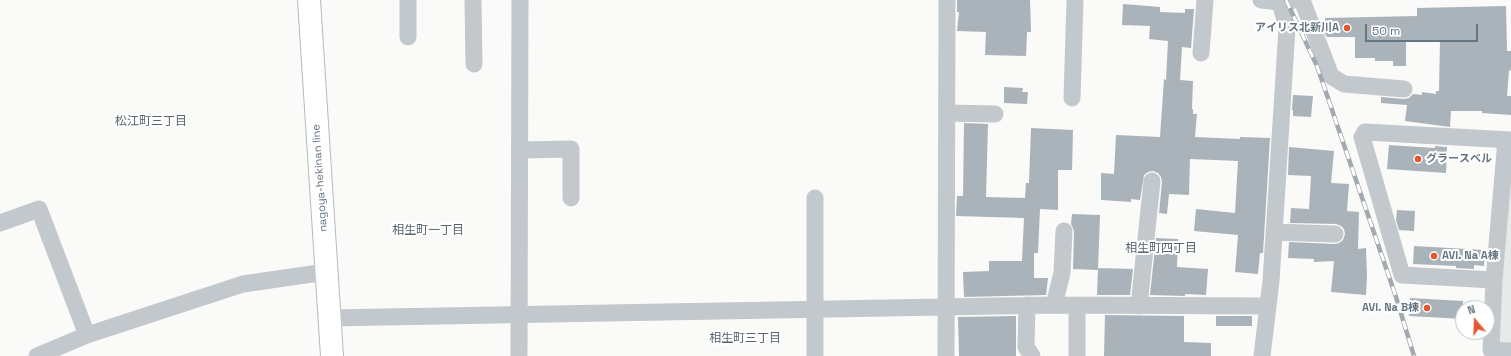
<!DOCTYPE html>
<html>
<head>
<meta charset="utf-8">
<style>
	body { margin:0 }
	#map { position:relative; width:1511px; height:356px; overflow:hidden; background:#fafaf8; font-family:"Space Grotesk",sans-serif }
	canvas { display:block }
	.north { position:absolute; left:1455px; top:300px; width:40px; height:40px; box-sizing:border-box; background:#fff; border:1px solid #c1c8cd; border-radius:50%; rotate:341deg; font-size:11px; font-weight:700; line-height:16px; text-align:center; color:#657683 }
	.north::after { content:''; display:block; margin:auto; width:14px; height:18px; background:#e4572e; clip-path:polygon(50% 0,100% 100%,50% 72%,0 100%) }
	.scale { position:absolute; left:1365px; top:24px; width:113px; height:18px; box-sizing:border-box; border:2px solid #657683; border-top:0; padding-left:5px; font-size:12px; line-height:14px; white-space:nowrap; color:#657683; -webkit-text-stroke:3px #fff; paint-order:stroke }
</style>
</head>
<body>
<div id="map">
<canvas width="1511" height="356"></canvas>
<div class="north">N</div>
<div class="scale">50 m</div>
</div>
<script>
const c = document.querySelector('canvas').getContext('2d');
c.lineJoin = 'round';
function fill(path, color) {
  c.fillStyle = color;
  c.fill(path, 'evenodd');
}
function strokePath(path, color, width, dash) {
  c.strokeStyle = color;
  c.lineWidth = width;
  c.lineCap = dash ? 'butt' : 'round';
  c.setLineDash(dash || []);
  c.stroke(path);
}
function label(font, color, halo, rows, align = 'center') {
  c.font = font + ' "Space Grotesk","Noto Sans JP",sans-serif';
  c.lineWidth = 4;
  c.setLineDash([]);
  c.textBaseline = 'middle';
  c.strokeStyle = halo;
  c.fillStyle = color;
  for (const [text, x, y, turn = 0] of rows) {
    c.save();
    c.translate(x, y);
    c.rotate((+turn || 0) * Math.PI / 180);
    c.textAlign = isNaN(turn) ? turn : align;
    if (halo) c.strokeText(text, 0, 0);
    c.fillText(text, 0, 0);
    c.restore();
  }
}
fill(new Path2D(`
	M1511,147V345L1501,344L1497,338Z`), '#e8e9e9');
fill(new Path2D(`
	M957,0H1030L1031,32H1027L1026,56L985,55L986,32L957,31L959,12H957Z
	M1123,4L1160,7V12L1185,13V9H1194L1191,48L1182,47L1180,80L1193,81L1192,109H1193V114H1197L1195,137L1240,139V137L1270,138L1263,253H1260L1258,274L1235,272L1238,235L1194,231L1196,209L1235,213L1238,161L1190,159L1189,195L1169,194L1167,214L1159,213L1162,182L1161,177L1158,173L1153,171L1148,172L1144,175L1140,200L1131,199V202L1101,200V173L1114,174L1116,135L1160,137L1164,79L1166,80L1168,41L1149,39L1150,26L1122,25Z
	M1506,6L1507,51H1511V71L1509,70L1507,96H1511V115L1482,113V111H1451L1450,127L1405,121L1407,105L1381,103V97L1404,99L1409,98L1413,94L1422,95V92L1436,94V91H1439L1440,40L1406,41V66H1393V61H1375V58H1355V37H1327L1325,34V18L1417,16V8Z
	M1004,87L1023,88L1022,92H1028L1027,104L1004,103Z
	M1293,95L1313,96L1311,117L1293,116V110H1292Z
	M964,123L988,124L986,197L1025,198L1026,183H1029L1031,128L1073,130L1072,170H1058V210L1040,209L1038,253H1034V278H1048L1046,295L964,297L963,272L989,271V261H1022L1024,218L956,216L957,196H963Z
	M1389,145L1435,148V146L1447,147L1446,173L1387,169Z
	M1289,147L1334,151L1331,183L1349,184L1347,211L1359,212L1358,249L1366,248L1367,276L1366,295L1331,292L1334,261L1314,262V259L1288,258L1289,242L1335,244L1339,243L1343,240L1345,234L1344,229L1341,226L1336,224L1290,223L1291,208L1309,209L1311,176L1288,175Z
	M1397,210L1415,211L1414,231L1399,230L1396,220Z
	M1072,214L1100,215L1098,270L1073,269L1074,231L1071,224Z
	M1156,238L1178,239L1177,267L1208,269L1206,295L1185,294V296L1150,295Z
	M1414,246L1485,250L1484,266L1474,265V269L1456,268V266L1413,264Z
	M1098,268L1133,269L1130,295H1097Z
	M1410,298L1463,301V319L1409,316Z
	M1105,315L1184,316V342L1211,343V356H1104Z
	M1016,316V356H959L958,317Z
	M1216,316H1252V326H1216Z`), '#aab3b9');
const major = new Path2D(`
	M309,0L332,356`);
strokePath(major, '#b5babe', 24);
strokePath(new Path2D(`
	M408,0V37
	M473,0L474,64
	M1261,0L1280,2L1291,1
	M1302,0L1331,76L1344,84L1404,89
	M1201,53L1205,0
	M1072,98L1075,0
	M947,113L995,114
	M1506,140L1494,280L1491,350L1511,351
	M520,150L571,149V198
	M0,223L39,209L87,335
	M1274,232L1335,234
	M1494,280L1402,275L1362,137L1365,132L1511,140
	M1027,305L1026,347L1032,356
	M1054,305L1062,273L1064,231
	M1139,306L1152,181
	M329,318L1054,305L1268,306
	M37,356L87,335L243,284L326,272
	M519,356L520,0
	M815,356V198
	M946,356L947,0
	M1077,356V305
	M1262,356L1271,281L1287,28L1280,2`), '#c3c8cc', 17);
strokePath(major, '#fff', 22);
const rail = new Path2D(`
	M1286,0L1317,66L1396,297L1414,356`);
strokePath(rail, '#a2aab0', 4.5);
strokePath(rail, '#fff', 3, [9]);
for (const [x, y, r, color] of [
	[1347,28,4,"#e4572e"],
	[1418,159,4,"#e4572e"],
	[1434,256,4,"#e4572e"],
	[1427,308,4,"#e4572e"]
]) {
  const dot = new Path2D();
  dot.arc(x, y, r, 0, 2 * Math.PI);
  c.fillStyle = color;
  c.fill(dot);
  strokePath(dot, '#fff', 1.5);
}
label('bold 11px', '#657683', '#fff', [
	["アイリス北新川A",1339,28],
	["グラースベル",1426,159,"left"],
	["AVi. Na A棟",1442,256,"left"],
	["AVi. Na B棟",1419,308]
], 'right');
label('11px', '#657683', '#fff', [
	["nagoya-hekinan line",320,178,-94]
]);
label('12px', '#57646e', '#fff', [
	["松江町三丁目",151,122],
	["相生町一丁目",428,231],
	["相生町四丁目",1161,249],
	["相生町三丁目",745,339]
]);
</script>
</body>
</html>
